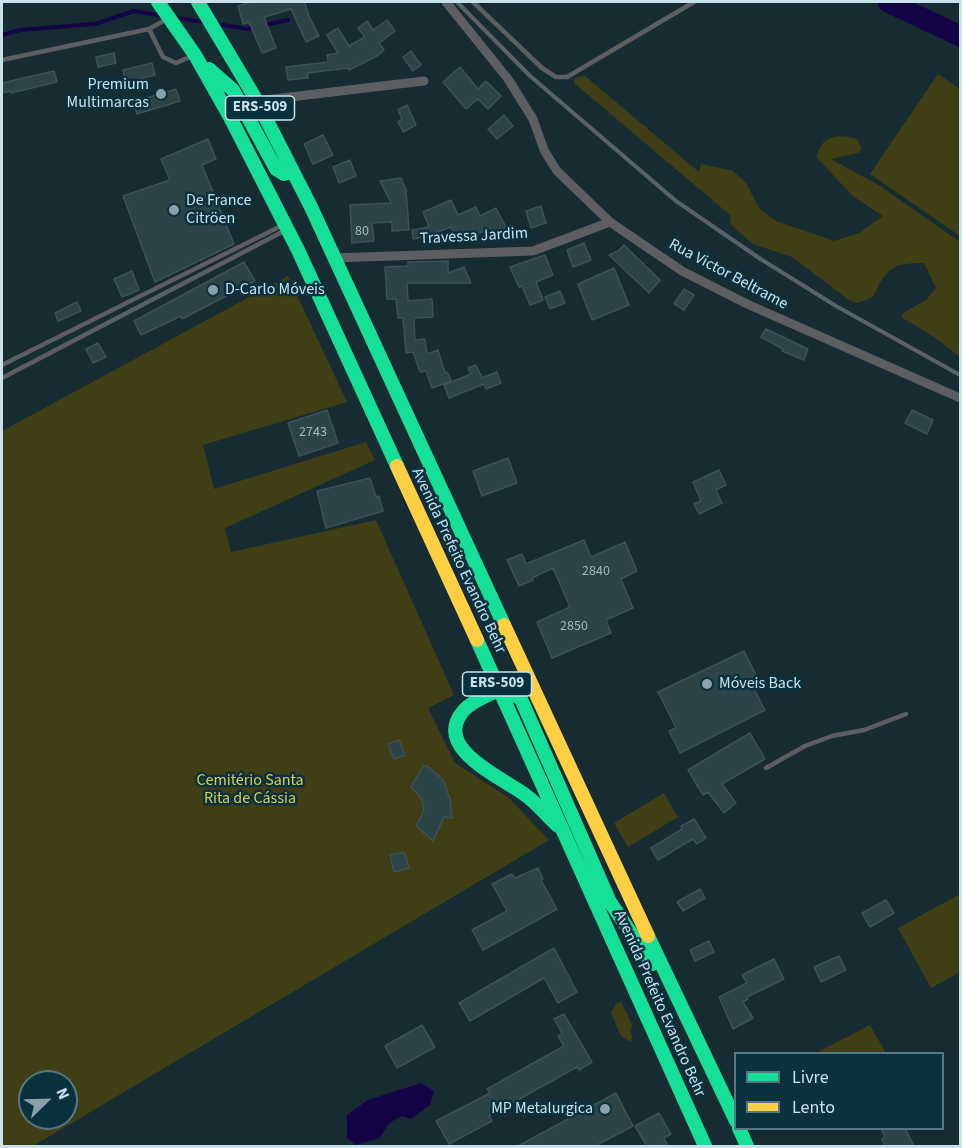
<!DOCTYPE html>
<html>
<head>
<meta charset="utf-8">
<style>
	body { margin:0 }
	#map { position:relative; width:962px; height:1148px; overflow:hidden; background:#162b32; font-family:"Source Sans 3",sans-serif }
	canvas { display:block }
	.frame { position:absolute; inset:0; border:3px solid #c8e1eb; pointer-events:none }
	.legend { position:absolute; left:734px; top:1052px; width:210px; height:78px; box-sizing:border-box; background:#0a313e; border:2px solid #567783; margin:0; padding:8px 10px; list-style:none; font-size:18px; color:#c8e1eb }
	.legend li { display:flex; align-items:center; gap:12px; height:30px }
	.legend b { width:30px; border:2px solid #567783 }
	.north { position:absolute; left:18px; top:1070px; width:60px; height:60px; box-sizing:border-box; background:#0a313e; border:2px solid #567783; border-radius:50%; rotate:67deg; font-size:16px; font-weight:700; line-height:24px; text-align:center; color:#c8e1eb }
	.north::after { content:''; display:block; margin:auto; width:21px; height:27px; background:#8aa1aa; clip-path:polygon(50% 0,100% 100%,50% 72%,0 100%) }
</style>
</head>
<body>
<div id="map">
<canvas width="962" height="1148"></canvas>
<div class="frame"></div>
<ul class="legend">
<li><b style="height:8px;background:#16e098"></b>Livre</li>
<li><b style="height:8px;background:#ffcf43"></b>Lento</li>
</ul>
<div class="north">N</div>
</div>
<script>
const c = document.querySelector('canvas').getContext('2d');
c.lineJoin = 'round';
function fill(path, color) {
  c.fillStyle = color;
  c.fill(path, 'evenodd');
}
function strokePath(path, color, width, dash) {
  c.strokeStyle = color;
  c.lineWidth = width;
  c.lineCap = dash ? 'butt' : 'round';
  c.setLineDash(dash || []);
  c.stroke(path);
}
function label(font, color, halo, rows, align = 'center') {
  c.font = font + ' "Source Sans 3",sans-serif';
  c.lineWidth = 5;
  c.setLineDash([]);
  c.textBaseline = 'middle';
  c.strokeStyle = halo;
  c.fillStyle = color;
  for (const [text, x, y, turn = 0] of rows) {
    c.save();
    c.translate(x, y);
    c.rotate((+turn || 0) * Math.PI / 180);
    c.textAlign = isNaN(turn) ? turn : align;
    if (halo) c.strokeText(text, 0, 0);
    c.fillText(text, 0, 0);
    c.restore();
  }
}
fill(new Path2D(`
	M938,74L960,89V236L870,174Z
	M585,76L699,172L701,164L733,171L746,183L759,208L776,221L834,241L859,233L883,216L854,197L817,158C819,136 839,133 857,139L862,149L858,153L831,159L880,186L960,242V357L937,339L901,317L903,313L926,300L936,288L924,263C891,263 887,268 873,297L858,303L849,300L792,257L753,244L731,225L730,215L574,83L575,78Z
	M288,276L347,402L203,445L214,489L366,442L375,460L225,528L231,552L376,520L454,695L428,708L455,763L508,797L549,840L33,1146H2V431ZM30,1082H66V1118H30Z
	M664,793L678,817L628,847L614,823Z
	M960,894V972L931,988L898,928Z
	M621,1001L633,1027L630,1030L632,1036L631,1042L621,1036L611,1013L616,1004Z
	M870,1025L886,1053H816Z`), '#403e15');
fill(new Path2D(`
	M421,1083L434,1091L430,1105L411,1119L402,1116L389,1123L380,1138L356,1145L347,1138V1115L368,1100Z`), '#140445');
strokePath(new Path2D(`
	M176,18L204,22
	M217,24L247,29L254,27
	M264,25L288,20
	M2,35L20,30L95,24L134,11L159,15`), '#140445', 4);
strokePath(new Path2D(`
	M888,2L960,36`), '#140445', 21);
const building = new Path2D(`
	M251,2H306L305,4L309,16L319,36L306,42L291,9L264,17L276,48L262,53L249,22L243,24L238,6Z
	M387,20L395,31L379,43L384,50L377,56L349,70L348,68L307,73L308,78L288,80L286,67L328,62L327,55L338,53L327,35L338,28L349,46L365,37L358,28L367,21L373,30Z
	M411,51L421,65L413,71L403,57Z
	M114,53L116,63L98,67L96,57Z
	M152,63L155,75L126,82L123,70Z
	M460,67L478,89L486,81L501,96L488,109L478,99L466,109L443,82Z
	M54,71L57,82L11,93V91L2,93V83Z
	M176,89L180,101L137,114L133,102Z
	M407,105L416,125L403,132L398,122L402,119L398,110Z
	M504,115L513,126L497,139L488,129Z
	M323,135L333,155L313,164L304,144Z
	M208,139L216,159L202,165L234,244L155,282L123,196L170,180L161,159Z
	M350,160L356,176L339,183L333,167Z
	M401,178L406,190L409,230L392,231V222L372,223L374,241L352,243L350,205L391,203L380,181Z
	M451,200L458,215L476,207L480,216L496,208L506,227L493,234L490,228L476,235L474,230L456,238L451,227L428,236L413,239L412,230L429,227L423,212Z
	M541,206L546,223L531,228L526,211Z
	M584,243L591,260L573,267L567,250Z
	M624,245L660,280L649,293L609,255L618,251Z
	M545,255L553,275L536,282L543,300L530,305L522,286L519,287L510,267Z
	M448,261V273L464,267L471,283H407L408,301L432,299L433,317L414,318L415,340L425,339L427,354L438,350L445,373L447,372L451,381L432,388L426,371L420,372L413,352L406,353L403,318H398L396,299H387L385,267L408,266V262Z
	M244,262L255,281L182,319L181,316L141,335L134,321Z
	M614,268L629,305L592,320L578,284Z
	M132,271L139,290L122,297L114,279Z
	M684,289L694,295L684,310L674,304Z
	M560,291L565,303L550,309L545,297Z
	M77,302L81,311L58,321L55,313Z
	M766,329L808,349L804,360L782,351L783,349L761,337Z
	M98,343L106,357L93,363L86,349Z
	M476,365L482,378L497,372L501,383L486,389L484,384L449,398L444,385L471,374L468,368Z
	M327,410L338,443L299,456L288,423Z
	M912,410L933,420L927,434L905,423Z
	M508,458L517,483L482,496L473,471Z
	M719,470L726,485L716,490L722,503L699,514L694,504L701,501L693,482Z
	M370,478L376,497L379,496L383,511L326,528L317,491Z
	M584,540L591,557L625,542L637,571L621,579L633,608L606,620L611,633L552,658L537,622L570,607L553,568L532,578L533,580L519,586L507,560L522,554L526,564Z
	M744,651L756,675L749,679L765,710L680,753L669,731L676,728L658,692Z
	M750,733L765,759L722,784L736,803L724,813L708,792L703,795L688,770Z
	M399,740L405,755L394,759L388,744Z
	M423,766H427L443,780L450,799L452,818L444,817L433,841L416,826L424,811L422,799L411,787Z
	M694,819L706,838L697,844L693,839L658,860L651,848L682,829L681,826Z
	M404,852L409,868L394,872L390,855Z
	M538,868L543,879L541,880L557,909L483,950L472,930L507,911L492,884L512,874L515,878Z
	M700,889L705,898L683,911L677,902Z
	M886,900L894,913L870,927L862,913Z
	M709,941L714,952L695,961L690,950Z
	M554,948L577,992L558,1003L544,978L470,1021L459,1003Z
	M839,956L846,970L821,982L814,967Z
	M774,959L784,979L747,997L748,999L743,1002L753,1018L733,1029L719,997L747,983L742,975Z
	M564,1014L592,1062L579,1070L577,1067L489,1116L492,1121L449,1144L436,1121L490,1093L487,1089L564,1046L558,1036L562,1033L554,1019Z
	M422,1025L435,1047L397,1068L385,1046Z
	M616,1093L633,1126L595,1146H518Z
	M659,1113L671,1134L664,1138L668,1146H647L635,1126Z
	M881,1128H905L914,1146H885L882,1139L885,1137Z`);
fill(building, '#2c4347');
strokePath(building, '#3d5256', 1.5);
strokePath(new Path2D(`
	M473,2L542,68L556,77H567L694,2
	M165,20L149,29L163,57L176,63L192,56
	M2,60L149,29
	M2,365L281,226
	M2,378L284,231
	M766,768L805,746L832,736L864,730L906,714`), '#5d5e62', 4.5);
strokePath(new Path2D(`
	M446,2L508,79L533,119L544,150L557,171L610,222L682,271L747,304L960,398
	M257,101L424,81
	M334,258L533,251L610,222`), '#5d5e62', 9);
strokePath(new Path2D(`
	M158,2L195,55L230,117L298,250L397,466
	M198,2L257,101L311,207L504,625
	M209,69L233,90L276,169L284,174L293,172
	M477,640L705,1146
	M558,826C547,816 537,803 524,794C501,777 431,748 464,710C473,700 489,695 500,689L506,690L521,699L610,902L652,964
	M648,936L736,1121
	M739,1128L747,1146`), '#16e098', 14);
strokePath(new Path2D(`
	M397,466L477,640
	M504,625L648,936`), '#ffcf43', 14);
strokePath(new Path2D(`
	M457,2L529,75L676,201L759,258L836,306L960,375`), '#5a6267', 4);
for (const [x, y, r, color] of [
	[161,94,6,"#8aa1aa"],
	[174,210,6,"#8aa1aa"],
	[213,290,6,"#8aa1aa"],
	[707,684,6,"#8aa1aa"],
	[605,1109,6,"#8aa1aa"]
]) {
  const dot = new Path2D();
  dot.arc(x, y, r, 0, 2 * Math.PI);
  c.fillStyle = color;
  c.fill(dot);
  strokePath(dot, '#0a313e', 2);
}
label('14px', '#a1bac2', null, [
	["80",362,232],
	["2743",313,433],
	["2840",596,572],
	["2850",574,627]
]);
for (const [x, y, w] of [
	[260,108,69],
	[497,684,69]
]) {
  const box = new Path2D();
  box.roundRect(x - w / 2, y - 12, w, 24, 4.5);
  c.fillStyle = '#0a313e';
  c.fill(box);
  strokePath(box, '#c8e1eb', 1.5);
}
label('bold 15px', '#c8e1eb', null, [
	["ERS-509",260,108],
	["ERS-509",497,684]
]);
label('16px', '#c8e1eb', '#0a313e', [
	["Premium",149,85,"right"],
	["Multimarcas",149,103,"right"],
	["De France",186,201],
	["Citröen",186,219],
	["D-Carlo Móveis",225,290],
	["Móveis Back",719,684],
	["MP Metalurgica",593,1109,"right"]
], 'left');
label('16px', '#c8e1eb', '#0a313e', [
	["Travessa Jardim",474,237,-3],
	["Rua Victor Beltrame",728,275,28],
	["Avenida Prefeito Evandro Behr",458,561,65],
	["Avenida Prefeito Evandro Behr",659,1004,66]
]);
label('16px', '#dbce4b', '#0a313e', [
	["Cemitério Santa",250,781],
	["Rita de Cássia",250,799]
]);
</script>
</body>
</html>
